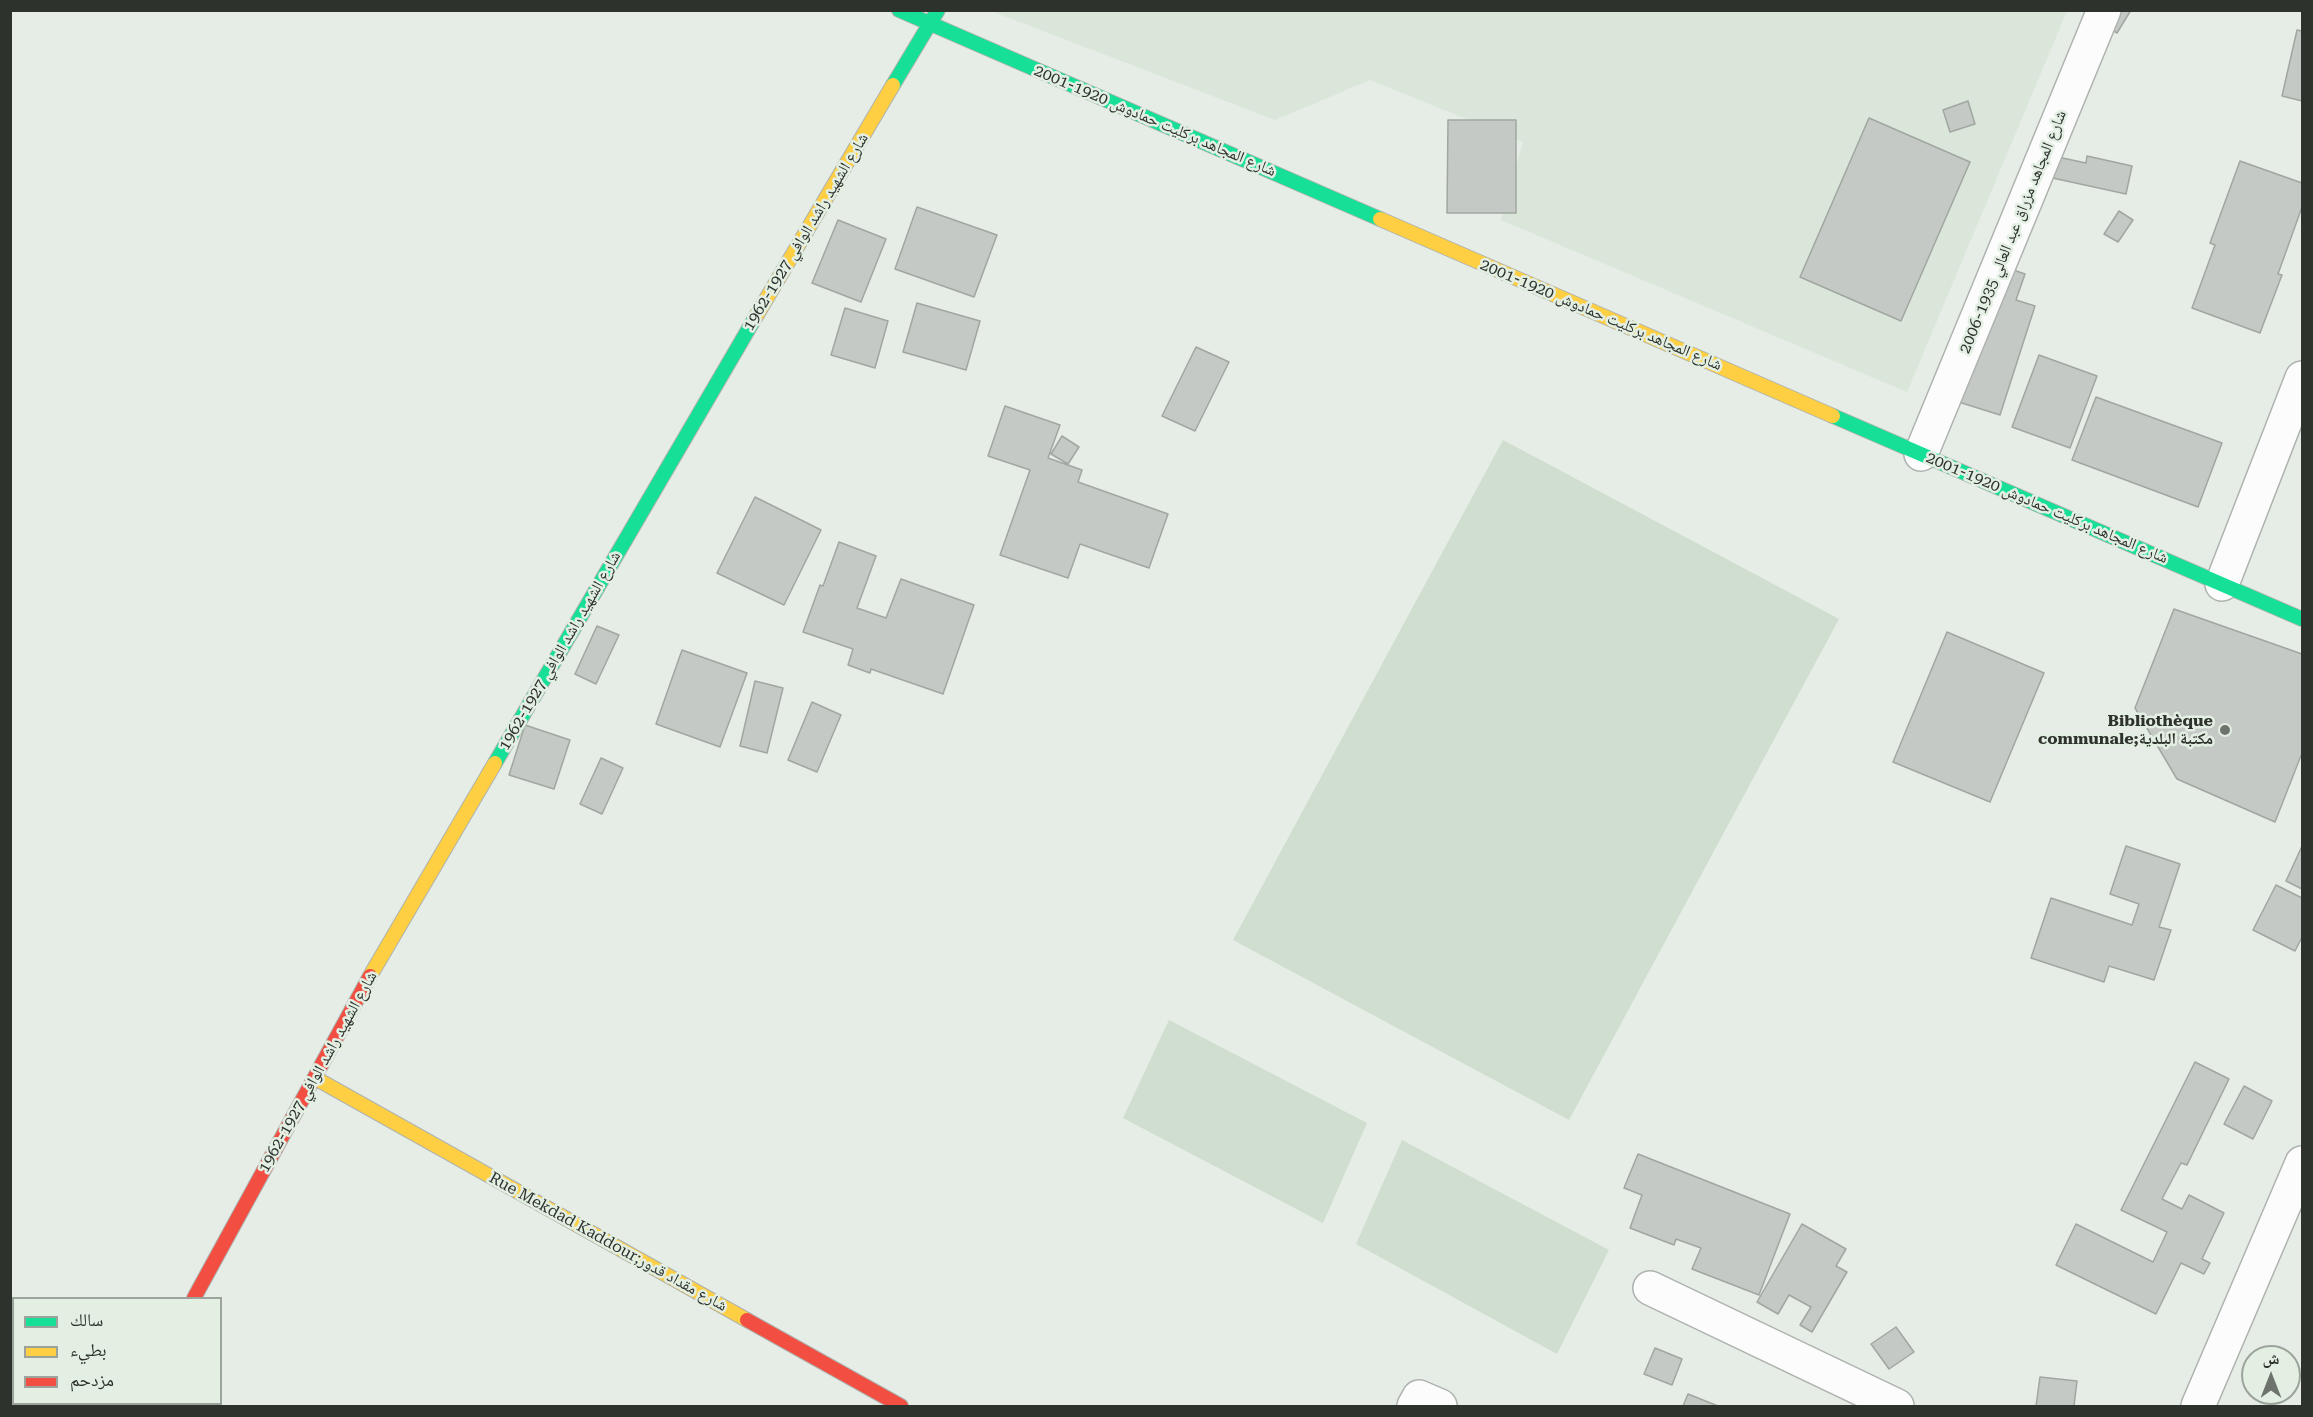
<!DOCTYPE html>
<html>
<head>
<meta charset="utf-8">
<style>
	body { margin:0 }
	#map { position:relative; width:2313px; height:1417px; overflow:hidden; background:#e6ece6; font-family:"Roboto Serif","Noto Naskh Arabic",serif }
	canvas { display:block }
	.frame { position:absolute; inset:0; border:12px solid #2e322d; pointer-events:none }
	.legend { position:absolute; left:12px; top:1297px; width:210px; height:108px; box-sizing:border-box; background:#e3efe3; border:2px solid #9ba39a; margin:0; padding:8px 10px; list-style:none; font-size:18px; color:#2e322d }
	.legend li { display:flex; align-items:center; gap:12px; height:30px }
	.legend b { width:30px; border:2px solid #9ba39a }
	.north { position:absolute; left:2241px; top:1345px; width:60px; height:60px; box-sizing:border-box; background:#e3efe3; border:2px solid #9ba39a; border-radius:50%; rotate:0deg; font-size:16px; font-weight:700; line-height:24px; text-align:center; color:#2e322d }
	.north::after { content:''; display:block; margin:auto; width:21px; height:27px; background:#6e736e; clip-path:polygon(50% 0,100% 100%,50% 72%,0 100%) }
</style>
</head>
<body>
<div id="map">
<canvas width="2313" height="1417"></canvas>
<div class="frame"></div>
<ul class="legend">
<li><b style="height:8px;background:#16e098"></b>سالك</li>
<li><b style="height:8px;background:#ffcf43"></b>بطيء</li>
<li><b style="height:8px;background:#f24e42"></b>مزدحم</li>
</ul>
<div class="north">ش</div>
</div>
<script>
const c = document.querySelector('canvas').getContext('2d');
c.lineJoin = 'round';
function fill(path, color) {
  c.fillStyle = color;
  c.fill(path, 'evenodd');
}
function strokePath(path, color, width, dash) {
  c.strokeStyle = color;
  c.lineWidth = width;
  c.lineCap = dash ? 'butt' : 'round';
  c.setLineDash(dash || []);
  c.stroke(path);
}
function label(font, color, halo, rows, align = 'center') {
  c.font = font + ' "Roboto Serif","Noto Naskh Arabic",serif';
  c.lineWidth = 5;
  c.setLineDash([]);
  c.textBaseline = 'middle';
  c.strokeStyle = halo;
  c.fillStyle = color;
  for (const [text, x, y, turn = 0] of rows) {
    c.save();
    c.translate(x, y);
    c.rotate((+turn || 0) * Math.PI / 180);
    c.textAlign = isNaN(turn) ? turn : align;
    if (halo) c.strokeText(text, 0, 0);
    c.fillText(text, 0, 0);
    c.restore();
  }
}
fill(new Path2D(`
	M991,11H2067L1907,392L1501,220L1523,142L1370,80L1275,120Z`), '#dae6d9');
fill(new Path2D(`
	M1503,440L1839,619L1569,1120L1233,940Z
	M1169,1020L1367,1123L1323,1223L1123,1118Z
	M1402,1140L1609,1250L1557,1354L1356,1244Z`), '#cfdecf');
const building = new Path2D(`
	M2089,10H2131L2117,33L2087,14Z
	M2297,30L2302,31V101L2282,96Z
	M1968,101L1975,124L1950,132L1943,110Z
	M1869,118L1970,162L1901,321L1800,277Z
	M1448,120H1516V213H1447Z
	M2053,156L2086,163L2087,156L2132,166L2126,194L2048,177Z
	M2240,161L2302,183V207L2278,274L2282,275L2260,333L2192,308L2215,245L2210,243Z
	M917,207L997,235L974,297L895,269Z
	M2119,211L2133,220L2118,242L2104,234Z
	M838,220L886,239L861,302L812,283Z
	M1990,262L2025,274L2016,300L2035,306L2000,415L1946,398Z
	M917,303L980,321L966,370L903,352Z
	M845,308L888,321L875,368L831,355Z
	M1196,347L1229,362L1195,431L1162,416Z
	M2039,355L2097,376L2070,448L2012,427Z
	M2096,397L2222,443L2198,507L2072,460Z
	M1005,406L1060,425L1048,458L1082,470L1078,482L1168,514L1149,568L1080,544L1068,578L1000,555L1030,470L988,456Z
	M1062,436L1079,447L1068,464L1051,454Z
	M755,497L821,530L784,605L717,573Z
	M839,542L876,556L857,608L886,618L901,579L974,605L943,694L871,669L870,673L848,665L853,649L803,632L820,585L823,586Z
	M2174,609L2302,654V753L2275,822L2177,779L2135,708Z
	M597,626L619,635L596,684L575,674Z
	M1947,632L2044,673L1990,802L1893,762Z
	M682,650L747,673L720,747L656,724Z
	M755,681L783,688L767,753L740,746Z
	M812,702L841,715L817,772L788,760Z
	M525,725L570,740L554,789L509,775Z
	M601,758L623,768L602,814L580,804Z
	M2126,846L2180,864L2159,927L2171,930L2154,980L2109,966L2104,982L2031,958L2051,898L2132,925L2139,904L2110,894Z
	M2302,846V889L2286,881Z
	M2276,885L2302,898V937L2295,951L2253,930Z
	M2195,1062L2229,1079L2187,1165L2181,1163L2162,1199L2182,1209L2189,1195L2224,1213L2202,1259L2210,1263L2204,1274L2181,1263L2156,1314L2056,1265L2076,1224L2153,1262L2167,1232L2121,1210Z
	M2244,1086L2272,1101L2253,1139L2224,1124Z
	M1638,1154L1790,1214L1759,1295L1692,1269L1701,1248L1676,1239L1674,1245L1630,1228L1642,1195L1624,1188Z
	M1802,1224L1846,1249L1836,1266L1847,1272L1812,1332L1800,1325L1811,1307L1789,1295L1778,1314L1757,1302Z
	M1896,1327L1914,1352L1889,1369L1871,1344Z
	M1655,1348L1682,1359L1672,1385L1644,1374Z
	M2040,1377L2077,1381L2074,1406H2036Z
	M1688,1394L1718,1406H1683Z`);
fill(building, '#c5c9c5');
strokePath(building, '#a1a6a1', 1.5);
const street = new Path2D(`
	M1921,454L2104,10
	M2222,584L2302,378
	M1650,1288L1897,1406
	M135,1406L136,1404
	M1414,1406L1419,1397L1440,1406
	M2198,1406L2302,1163`);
const fast = new Path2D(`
	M899,10L1380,219
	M893,85L938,10
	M1833,416L2302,619
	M495,763L755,318`);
const slow = new Path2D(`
	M1380,219L1833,416
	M755,318L893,85
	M370,976L495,763
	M315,1078L747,1320`);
const jam = new Path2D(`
	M194,1298L370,976
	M747,1320L901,1406`);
strokePath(street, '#afb3af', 36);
strokePath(fast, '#afb3af', 16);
strokePath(slow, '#afb3af', 16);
strokePath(jam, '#afb3af', 16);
strokePath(street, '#fbfcfb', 33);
strokePath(fast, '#16e098', 14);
strokePath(slow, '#ffcf43', 14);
strokePath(jam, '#f24e42', 14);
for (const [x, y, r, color] of [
	[2225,730,6,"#6e736e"]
]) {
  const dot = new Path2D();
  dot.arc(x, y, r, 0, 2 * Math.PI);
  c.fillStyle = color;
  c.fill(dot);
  strokePath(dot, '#e3efe3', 2);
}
label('16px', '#2e322d', '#e3efe3', [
	["شارع المجاهد بركليت حمادوش 1920-2001",1155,121,23],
	["شارع الشهيد راشد الوافي 1927-1962",806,232,-59],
	["شارع المجاهد مزراق عبد العالي 1935-2006",2013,232,-68],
	["شارع المجاهد بركليت حمادوش 1920-2001",1601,315,23],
	["شارع المجاهد بركليت حمادوش 1920-2001",2047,508,23],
	["شارع الشهيد راشد الوافي 1927-1962",560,651,-60],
	["شارع الشهيد راشد الوافي 1927-1962",318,1072,-61],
	["Rue Mekdad Kaddour;شارع مقداد قدور",608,1242,29]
]);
label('bold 16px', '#2e322d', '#e3efe3', [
	["Bibliothèque",2213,721],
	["communale;مكتبة البلدية",2213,739]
], 'right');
</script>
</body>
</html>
